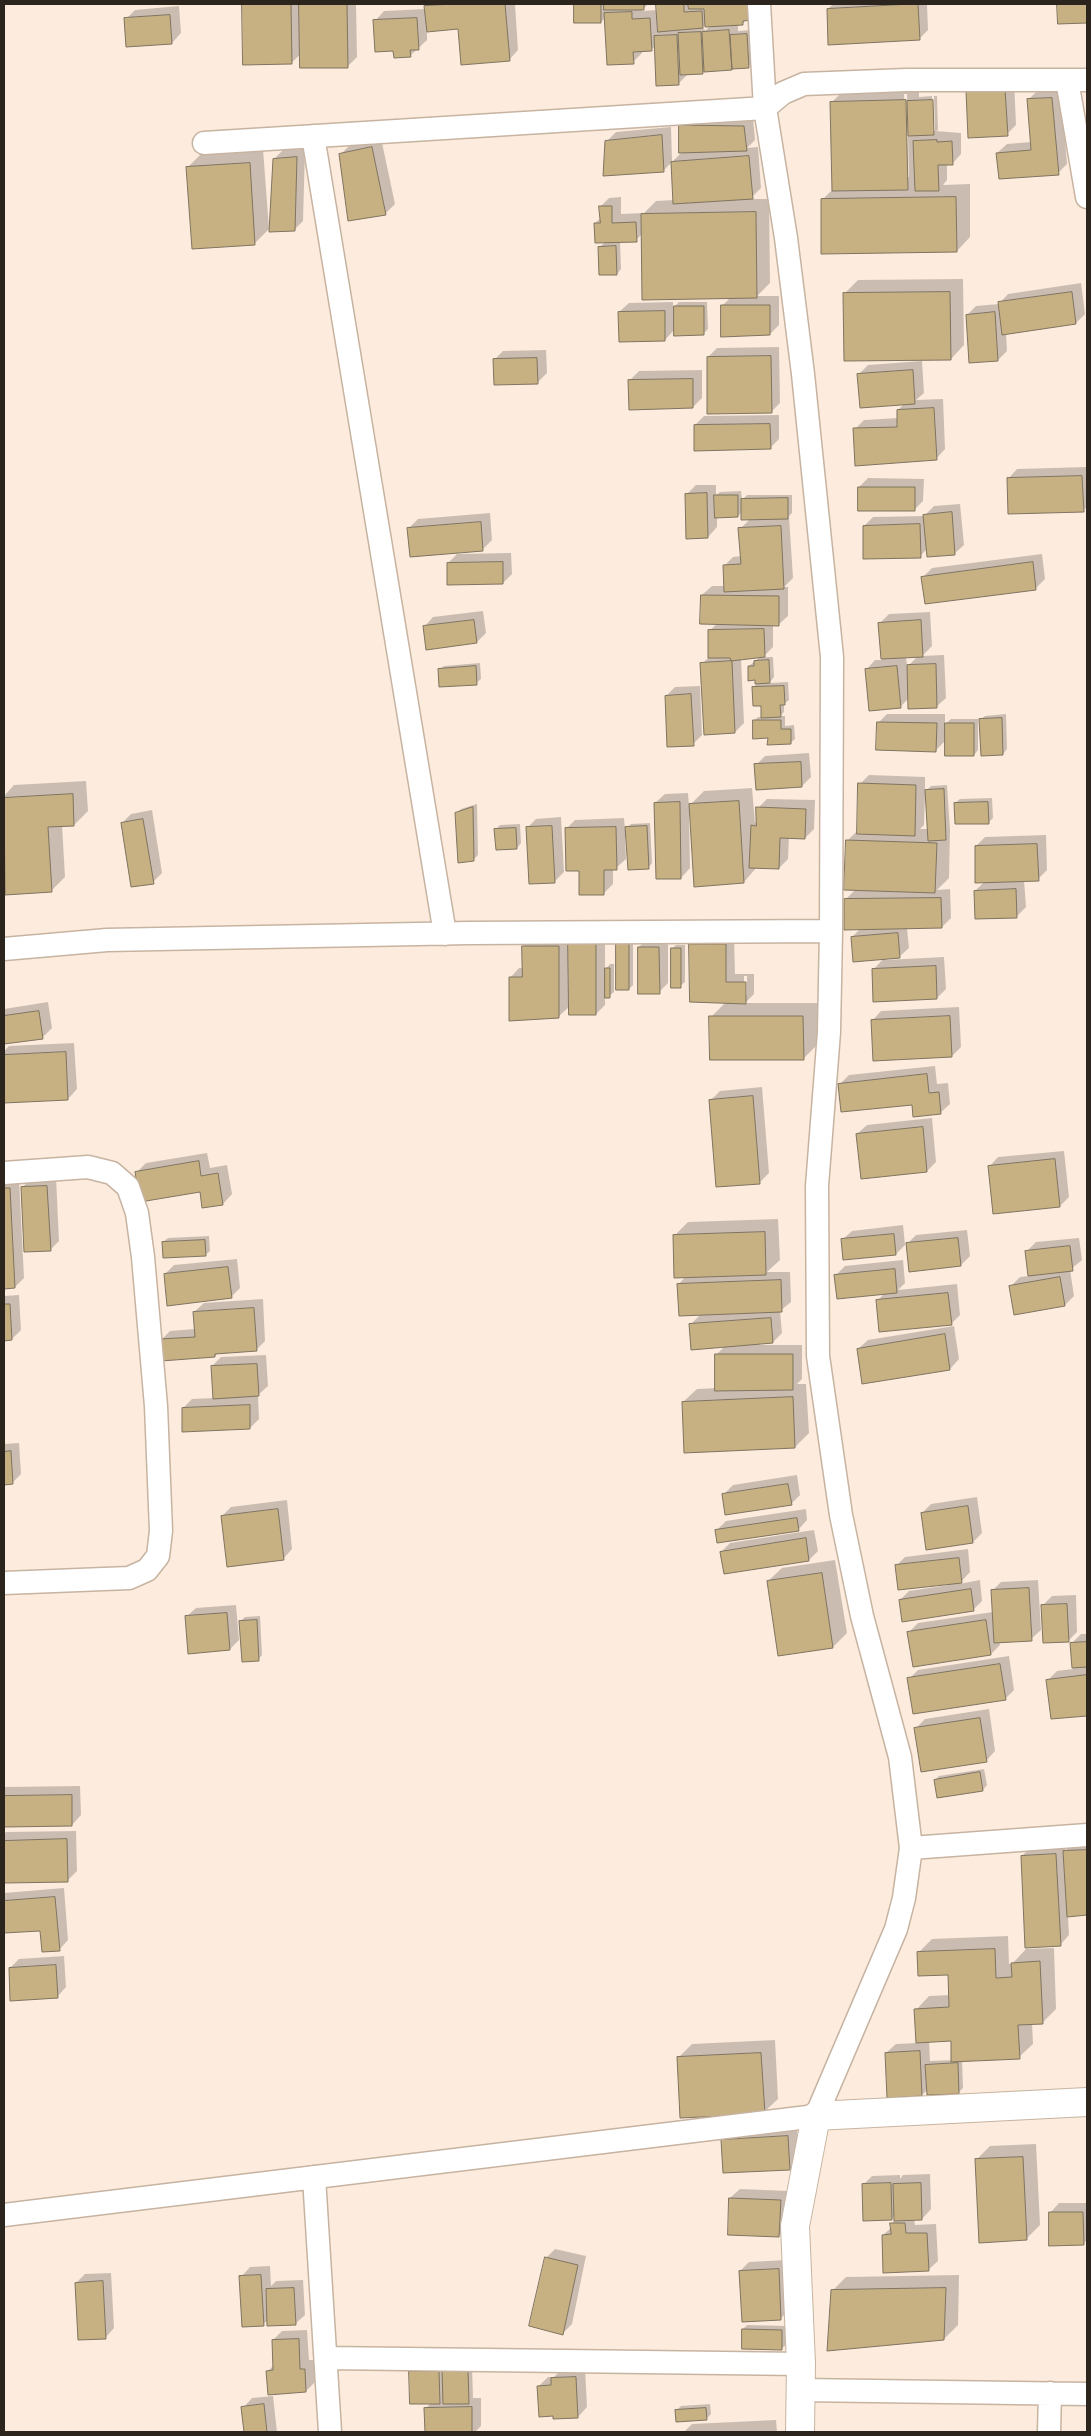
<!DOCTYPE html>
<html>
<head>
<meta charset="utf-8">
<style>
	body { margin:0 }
	#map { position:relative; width:1091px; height:2436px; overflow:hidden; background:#fdecdd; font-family:"Space Grotesk",sans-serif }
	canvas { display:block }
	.frame { position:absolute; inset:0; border:5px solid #2c251e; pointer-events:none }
</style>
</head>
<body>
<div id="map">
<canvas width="1091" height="2436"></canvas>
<div class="frame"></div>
</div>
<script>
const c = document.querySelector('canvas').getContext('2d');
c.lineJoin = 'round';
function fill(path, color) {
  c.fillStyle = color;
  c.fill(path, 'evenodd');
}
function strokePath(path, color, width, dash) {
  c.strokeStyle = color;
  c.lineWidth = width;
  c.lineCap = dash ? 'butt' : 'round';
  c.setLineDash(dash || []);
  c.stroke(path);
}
fill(new Path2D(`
	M244,4H356L357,57L347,67L301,54L291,63L244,64Z
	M428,4H515L518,50L509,60L460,28L427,31V40L410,56L394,50L375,21L384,11L426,9Z
	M575,4H648L641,11L658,10V4H760L743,23L738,24V31L751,30L752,62L748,67L688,74L678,84L656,45L651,50H642V53L633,62L606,17L601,22H575ZM706,23L710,26L705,31L704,28H702Z
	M833,4H927L928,30L919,39L828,9Z
	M179,6L181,33L172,43L126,19L135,10Z
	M1014,80L1016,125L1007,134L970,136Z
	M919,87V97L932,96V131H935L934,96H937L938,130L936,131L961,133V154L952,164H947V180L943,185L970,184V237L957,251L822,200L833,189L831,103L845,89ZM904,94H907L909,177H907Z
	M1061,89L1067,164L1058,173L997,153L1007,144L1031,142L1028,100L1037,91Z
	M690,116L753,118L755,140L747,148L758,147L761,188L750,199H769L770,283L757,296H779V325L770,334L722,306L730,298L642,234L636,240L620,241L621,269L617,274L599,248L605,242L595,223L601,218L600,207L609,198L621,197V214L644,213L656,201L674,200L672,162L663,171L606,142L616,132L671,127L672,162L682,152L681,125Z
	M381,138L395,204L386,213L341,154L350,145Z
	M263,149L269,229L255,243L188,167L201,154Z
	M305,149L303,221L294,230L274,159L283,150Z
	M963,279L964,345L951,359L844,294L858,280Z
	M1081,283L1085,314L1076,323L1006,333L1007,351L998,360L967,315L976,306L999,304L1008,294Z
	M673,302V308L679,302H707L708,329L703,334L675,329L665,340L619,312L629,303Z
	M779,347L780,403L771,412L708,357L717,348Z
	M546,350L547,373L537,383L494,360L503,351Z
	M922,361L924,393L916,400L943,399L945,449L936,459L855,429L864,420L898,418V410L905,403L859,374L868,365Z
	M702,370V398L693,407L630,380L639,371Z
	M779,415V439L770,448L695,425L704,416Z
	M1087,467V506L1083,511L1008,479L1017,469Z
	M868,478L924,479L923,501L914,510L859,487Z
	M696,485H716V495L720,492L741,491L742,500L747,495H792V513L789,516L793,578L784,587H788V616L778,625H773V647L763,657H773L774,677L769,683L788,682L789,700L784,704V712L780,716H785V726L794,725L795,739L790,743L769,737L754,721L758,717H762V705L753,687L757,684L756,679L749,666L761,656L741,659L744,723L735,732L702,664L710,656L709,631L717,624L702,595L712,586H725L724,566L733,557L742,556L740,529L750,519L743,511L738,516L717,517V527L708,537L686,495Z
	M960,504L964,545L954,554L927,549L920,556L864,526L873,517L924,516L934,506Z
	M490,513L492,540L483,549L409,528L418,519Z
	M511,553L512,574L503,583L448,563L457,554Z
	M1042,554L1045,579L1036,588L922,578L932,568Z
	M483,611L486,633L477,642L424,627L433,617Z
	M930,612L932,646L922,656L944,655L946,698L936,707L909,698L900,707L866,670L875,660H882L880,623L889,614ZM918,656L907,667L906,657Z
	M480,663L481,679L476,683L439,670L444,666Z
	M700,686L702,735L693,744L666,696L675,687Z
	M887,714H945V724L951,719H978V750L974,755L946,740L936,750L878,723Z
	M1006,714L1007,749L1003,754L980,720L985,716Z
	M809,753L811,777L802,786L756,765L765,756Z
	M869,775L925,777V792L931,786L947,785L950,830L949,878L937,890L950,889L951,918L942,927L907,928L909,948L899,957L885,958V960L944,957L946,989L937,998L873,970L884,958L852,937L861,928L845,900L856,889L847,841L858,830L860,784ZM925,796H927L928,829H920L924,825Z
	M86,781L88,811L74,825H62L65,877L51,891L6,893L4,796L14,785Z
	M752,788L755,823L757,820L758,808L767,799L815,800L814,829L805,838L789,837L788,859L779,868L757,867L744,882L691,815H689L690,868L681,878L655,803L665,794L688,793L689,806L704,791Z
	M992,798L993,818L989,822L955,803L960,799Z
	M477,804L478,855L473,860L457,813L461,809Z
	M152,810L162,873L153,882L122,823L131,814Z
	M561,817L564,872L555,881L527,828L536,819Z
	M624,818L625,830L631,824L650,823L652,863L648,868L627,838H625L626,859L616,868H613V884L604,893L580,869L566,829L575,820Z
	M520,824L521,843L517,848L496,829L500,825Z
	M1046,835L1047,870L1038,879L1024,880L1026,907L1017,916L975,891L985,881L976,846L985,837Z
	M605,929V970L610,964H614V992L609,996L605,997V1005L596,1014L570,1006L558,1017L510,978L519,968H524L523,946L533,937Z
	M700,935H734L735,974H754V994L745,1003H817V1045L803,1059L711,1017L726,1002L691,944ZM744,976H747V995H744Z
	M648,938H668V983L659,992L639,947Z
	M633,939V985L629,989L618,943Z
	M676,945H685V982L680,986L672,949Z
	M48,1002L52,1028L43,1037L4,1043V1009Z
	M959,1007L961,1047L952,1056L872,1021L881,1011Z
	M74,1043L77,1089L68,1099L4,1102V1051L9,1046Z
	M935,1066L937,1084L948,1083L950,1104L940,1113L840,1084L849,1075Z
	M762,1087L769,1173L760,1182L717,1185L711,1100L720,1091Z
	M932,1118L936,1162L927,1171L857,1134L867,1125Z
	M1064,1151L1069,1197L1060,1206L989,1167L998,1157Z
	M207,1153L210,1168L227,1165L232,1194L223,1204L203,1207L201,1191L137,1172L146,1163Z
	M56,1177L59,1241L50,1250L22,1188L31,1178Z
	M19,1179L24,1278L15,1287H4V1180Z
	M778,1219L780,1260L767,1272H790L791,1302L780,1311L782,1333L773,1342L759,1343V1345H802V1379L797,1384H806L809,1433L795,1447L683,1402L697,1389L717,1388L716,1355L725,1346L691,1324L701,1314L679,1284L686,1276L674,1236L688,1222Z
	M903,1225L905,1245L896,1254L842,1240L852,1231Z
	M967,1230L970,1256L961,1265L907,1244L916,1235Z
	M209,1236L210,1251L205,1255L163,1242L168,1238Z
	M1079,1238L1082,1260L1070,1270L1074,1296L1065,1305L1015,1313L1011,1286L1020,1277L1029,1276L1027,1251L1036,1242Z
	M237,1259L240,1288L231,1297L165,1274L174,1265Z
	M903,1260L905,1283L898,1290L957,1284L960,1315L951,1324L877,1301L885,1293L835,1276L845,1266Z
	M19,1295L21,1330L12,1339H4V1296Z
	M263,1299L265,1341L256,1350L218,1353L215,1356L161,1340L170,1331L195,1329L194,1312L204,1303Z
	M954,1326L959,1359L950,1369L863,1382L858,1349L868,1340Z
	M266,1355L268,1386L258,1395L259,1419L250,1428L183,1408L192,1399L214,1398L212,1366L221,1357Z
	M19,1443L21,1474L12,1483L4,1484V1444Z
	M797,1475L800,1495L791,1504L724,1494L733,1485Z
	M977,1497L982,1533L973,1542L922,1513L931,1504Z
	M287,1500L292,1549L283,1559L222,1516L231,1507Z
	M806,1509L807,1520L798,1530H717L726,1521Z
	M814,1530L818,1551L809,1560L721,1552L730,1543Z
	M968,1549L970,1572L959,1584L980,1580L982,1601L973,1610L900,1600L909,1591L949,1585L948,1583L896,1566L905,1557Z
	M835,1560L847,1633L833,1647L779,1655L768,1581L782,1568Z
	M1038,1580L1041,1630L1031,1639L999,1641L1000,1645L991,1654L909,1632L918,1623L993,1612L992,1591L1001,1582Z
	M1076,1595L1077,1632L1068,1641L1043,1605L1052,1596Z
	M236,1605L239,1640L230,1649L186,1617L196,1608Z
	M260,1616L262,1655L258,1660L241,1621L245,1617Z
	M1081,1634H1087V1714L1052,1718L1048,1680L1057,1671L1073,1669L1072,1643Z
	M1009,1656L1014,1690L1005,1699L909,1679L918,1670Z
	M989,1709L995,1751L986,1761L916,1728L925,1719Z
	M984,1769L987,1785L983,1790L935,1780L939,1776Z
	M80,1786L81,1815L72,1825L4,1826L5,1787Z
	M76,1831L77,1871L67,1881L4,1882V1834L6,1832Z
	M1087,1842V1914L1068,1916L1069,1935L1060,1945L1022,1856L1031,1847L1065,1845V1851L1073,1843Z
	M64,1888L68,1940L59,1950L41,1929L4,1932V1893Z
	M1008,1936L1009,1964H1012L1026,1949L1054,1948L1056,2009L1043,2022L1032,2023L1033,2044L1019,2057L962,2060L963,2088L959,2092L928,2089L922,2095L886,2053L896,2044L917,2043L916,2010L929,1996L950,1995L949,1974L918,1953L932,1939ZM952,2040L953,2060L930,2061L929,2041Z
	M64,1956L66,1987L57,1997L10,1968L19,1959Z
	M775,2040L778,2099L764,2112L678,2058L692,2044Z
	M797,2128L799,2160L790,2169L722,2140L732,2131Z
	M1036,2144L1040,2225L1026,2239L976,2160L990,2146Z
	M930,2174L931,2209L922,2219H914L915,2225L936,2224L938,2261L928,2270L883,2235L892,2227L895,2215L892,2219L863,2185L872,2176L900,2175V2179L903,2175Z
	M740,2189L789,2191L788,2227L779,2236L730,2198Z
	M1059,2203H1087V2240L1083,2244L1050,2213Z
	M555,2249L586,2256L572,2324L563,2333L546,2258Z
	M787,2260L790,2309L781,2318L740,2271L749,2262Z
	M270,2266L271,2286L276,2281L303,2280L305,2315L295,2324L268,2320L263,2324L241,2277L250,2267Z
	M111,2273L114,2328L105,2338L76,2283L85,2274Z
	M959,2275L958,2325L944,2339L832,2291L846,2277Z
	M747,2325L786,2326V2345L781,2349L743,2329Z
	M307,2330L309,2360H314L315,2382L306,2391L268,2371L274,2365L273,2340L282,2331Z
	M420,2363L472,2366L473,2398H481V2426L475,2432H426V2408L432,2402L411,2372Z
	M585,2368L587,2407L578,2417L539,2386L548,2377H554L562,2369Z
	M273,2396L277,2432H245L243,2408L252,2398Z
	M710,2404L711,2414L706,2419L677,2410L681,2406Z
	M776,2420L777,2432H684L692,2424Z`), '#0003');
const building = new Path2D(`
	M242,4H291L292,64L243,65Z
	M299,4H347L348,68H300Z
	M453,4H505L510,61L461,65L458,29L427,32L424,6Z
	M574,4H601V23H574Z
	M604,4H644V10H604Z
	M656,4H684V12L702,11L703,28L658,32Z
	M688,4H751L752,20L743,21V25L705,27L704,9H689Z
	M918,4L920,40L828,45L827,9Z
	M1057,4H1087V23L1058,24Z
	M632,12V19L650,18L652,51L633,52L634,64L607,65L604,13Z
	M170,15L172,44L126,47L124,18Z
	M417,18L419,50H410L411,57L394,58L393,51L375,52L373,20Z
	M729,30L732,70L704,72L702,32Z
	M701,32L703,74L680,75L678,33Z
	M747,34L749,68L732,69L730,35Z
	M677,35L679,85L656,86L654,36Z
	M1005,89L1008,136L968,138L966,91Z
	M1052,98L1059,175L999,179L996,153L1031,150L1027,99Z
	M906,100L908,190L832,191L830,102Z
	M933,100L934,135L908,136L907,101Z
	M679,125L744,126L747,151L679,153Z
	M662,135L664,172L603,176L605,141Z
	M937,140V142L952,141L953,165H938L939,191H915L913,141Z
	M372,147L386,215L348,221L339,154Z
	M749,156L753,199L673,204L671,162Z
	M297,157L295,231L269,232L273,159Z
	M250,163L255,245L192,249L186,167Z
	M956,197L957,252L821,254V199Z
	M599,206H612V223L636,222L637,242L595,243L594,223H600Z
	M756,212L757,298L642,300L641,214Z
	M616,246L617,275H599L598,247Z
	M950,292L951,360L844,361L843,293Z
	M1072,292L1076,324L1002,335L998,302Z
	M721,305H770V335L721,337Z
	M674,306H704V335L674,336Z
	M665,311V341L619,342L618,312Z
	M995,312L998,361L969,363L966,315Z
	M771,356L772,413L707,414V357Z
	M537,358L538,384L494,385L493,359Z
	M913,370L915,404L860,408L857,374Z
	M693,379V408L629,410L628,380Z
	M934,408L937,460L855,466L853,428L897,427V410Z
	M770,424L771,449L694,451V425Z
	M1082,476L1084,512L1008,514L1007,478Z
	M858,487H915V511H858Z
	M707,493L708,538L686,539L685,494Z
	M714,495H738V517L715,518Z
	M788,498V519L741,520V499Z
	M952,512L955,555L927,557L923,515Z
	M481,522L483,551L410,557L407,528Z
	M920,524L921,558L863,559V526Z
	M781,526L784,589L724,592L723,565L741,564L738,528Z
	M503,562V584L447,585V563Z
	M1033,562L1036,590L925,604L921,577Z
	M701,595L779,596V626L700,624Z
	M474,620L477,643L426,650L423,626Z
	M921,620L923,657L881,659L878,623Z
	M764,629L765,657L731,661L730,658H708V630Z
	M769,660L770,683L755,684V680L748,681V666H754V661Z
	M732,661L735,733L704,735L700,663Z
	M936,664L937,708L908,709L907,665Z
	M476,666L477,685L439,687L438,669Z
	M897,666L901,708L869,711L865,669Z
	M784,686L785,705H780L781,717L761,718V706H753L752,687Z
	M691,694L694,746L667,747L665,696Z
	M1002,718L1003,755L981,756L979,719Z
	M753,720H781V729H791V744L767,745L768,738L753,739Z
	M877,722L937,723L936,752L876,750Z
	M945,723H974V756H945Z
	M801,762L802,787L756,790L754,764Z
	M858,783L916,785L915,836L857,834Z
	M944,789L946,840L928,841L925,790Z
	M73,794L74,826L48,827L52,892L5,895L4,798Z
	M739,801L744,883L694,887L689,804Z
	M680,802L681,879H656L654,803Z
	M988,802L989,824H955L954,803Z
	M473,807L474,861L458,863L455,813Z
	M756,807L806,809L805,839L780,838L779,869L749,868L751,825L756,826Z
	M143,819L154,884L131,887L121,823Z
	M552,826L555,883L529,884L526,827Z
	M647,826L649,869L628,870L625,827Z
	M616,827L617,870H604V895H579V871H566L565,828Z
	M516,828L517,849L496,850L494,829Z
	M846,840L937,843L935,893L844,890Z
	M1037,844L1039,881L975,883V846Z
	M1016,889L1017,918L975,919L974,891Z
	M941,898L942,928L844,930V899Z
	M898,933L900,958L853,962L851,937Z
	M568,938H596V1015H569Z
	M616,942L629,943V990H616Z
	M689,944H726V982H746V1004L690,1002Z
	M522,946H559V1018L509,1021V977H522Z
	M638,947H659L660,994H638Z
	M671,948H681V988H671Z
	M936,966L937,999L873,1002L872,969Z
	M605,968H610V998H605Z
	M39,1011L43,1039L4,1044V1016Z
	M709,1016H803L804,1060H710Z
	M950,1016L952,1057L873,1061L871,1020Z
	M66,1052L68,1100L4,1103V1055Z
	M927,1074L929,1093L939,1092L941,1114L913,1117L912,1105L841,1112L838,1084Z
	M753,1096L760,1184L716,1187L709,1100Z
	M923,1127L927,1172L861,1179L856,1134Z
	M1055,1159L1060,1207L993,1214L988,1166Z
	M199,1161L201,1176L218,1173L223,1205L202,1208L200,1192L140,1202L135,1172Z
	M47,1186L51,1251L24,1252L21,1187Z
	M4,1188H10L15,1288L4,1289Z
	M765,1232L766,1275L674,1278L673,1235Z
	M894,1234L896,1255L843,1260L841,1239Z
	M958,1238L961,1266L909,1272L906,1243Z
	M205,1240L206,1256L163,1258L162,1242Z
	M1070,1246L1073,1271L1028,1276L1025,1251Z
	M228,1267L232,1298L167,1306L164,1274Z
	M895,1269L897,1293L837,1299L834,1275Z
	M1060,1277L1065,1306L1014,1315L1009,1286Z
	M781,1280L782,1312L679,1316L677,1284Z
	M948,1293L952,1325L879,1332L876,1300Z
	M4,1304H10L12,1340L4,1341Z
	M254,1308L257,1351L215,1354V1357L161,1361L160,1339L195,1337L193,1312Z
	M771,1318L773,1343L691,1350L689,1324Z
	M945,1334L950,1370L862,1384L857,1349Z
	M715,1354H793V1390L715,1391Z
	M257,1364L259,1396L213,1399L211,1366Z
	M793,1397L795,1448L684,1453L682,1402Z
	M250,1405V1429L182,1432V1408Z
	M11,1451L13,1484L4,1485V1452Z
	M788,1484L792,1505L725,1515L722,1494Z
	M968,1506L973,1543L926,1550L921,1513Z
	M278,1509L284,1560L227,1567L221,1516Z
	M797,1518L799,1531L717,1543L715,1530Z
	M806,1538L809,1561L724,1574L720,1552Z
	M959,1558L962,1583L898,1590L895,1565Z
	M822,1573L833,1648L778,1656L767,1581Z
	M1029,1588L1032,1641L994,1643L991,1590Z
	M971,1589L974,1611L902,1622L899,1600Z
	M1067,1604L1069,1642L1043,1643L1041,1605Z
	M227,1613L230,1650L188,1654L185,1616Z
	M257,1620L259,1661L242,1662L239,1621Z
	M986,1620L991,1655L913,1667L907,1632Z
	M1087,1642V1667L1072,1668L1070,1643Z
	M1000,1664L1006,1700L913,1714L907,1678Z
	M1087,1675V1716L1051,1719L1046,1680Z
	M980,1718L987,1762L921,1772L914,1728Z
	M980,1772L983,1791L937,1798L934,1780Z
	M72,1795V1826L4,1827V1796Z
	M67,1839L68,1882L4,1883V1841Z
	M1087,1850V1915L1067,1917L1063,1851Z
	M1056,1854L1061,1946L1025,1948L1021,1856Z
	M55,1897L60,1951L42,1952L40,1931L4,1933V1901Z
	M995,1949L996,1978L1012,1977L1011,1963L1040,1961L1043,2024L1018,2025L1020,2059L951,2062V2041L916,2043L914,2009L949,2007L948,1975L918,1976L917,1952Z
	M56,1965L58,1998L10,2001L9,1968Z
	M920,2051L922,2096L887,2098L885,2053Z
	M761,2053L765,2114L680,2118L677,2057Z
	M958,2063L959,2094L927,2095L925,2065Z
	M788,2136L790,2170L723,2173L721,2140Z
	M1023,2157L1027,2240L979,2243L975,2159Z
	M891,2183L892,2220L863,2221L862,2184Z
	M921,2183L922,2220L894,2221L893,2184Z
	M729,2198L781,2200L779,2237L728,2235Z
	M1049,2212H1083L1084,2245L1049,2246Z
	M890,2223H905L906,2233H927L929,2271L883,2273L882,2235L891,2234Z
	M545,2257L578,2265L563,2335L529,2326Z
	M779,2269L781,2320L742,2322L739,2271Z
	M261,2275L264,2326L242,2327L239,2276Z
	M103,2281L106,2339L78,2340L75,2283Z
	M294,2288L296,2325L267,2326L266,2289Z
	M946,2288L944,2340L827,2351L831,2290Z
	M742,2329L782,2330V2350L742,2349Z
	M299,2339L300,2369H305L306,2392L268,2395L266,2371L273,2370L272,2340Z
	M468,2369L469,2404H443L442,2370Z
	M409,2371H439L440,2404H410Z
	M576,2377L578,2418L553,2419V2416L539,2417L537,2386L551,2385V2378Z
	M264,2404L267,2432H244L241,2407Z
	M472,2407V2432H425L424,2408Z
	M706,2408L707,2420L676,2422L675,2410Z`);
fill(building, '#c7b082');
strokePath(building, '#7f745f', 1);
const minor = new Path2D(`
	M1067,80L1087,197
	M313,136L445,934
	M204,143L765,108L783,93L804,84L906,80H1087
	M4,949L107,940L469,933L831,931
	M4,1173L88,1167L112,1173L128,1187L137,1213L143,1257L156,1406L161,1531L158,1556L147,1570L129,1578L4,1583
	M911,1848L1087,1835
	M314,2177L330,2432
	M4,2215L816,2116L896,1929L904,1898L911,1848L900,1757L862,1616L841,1515L818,1356L817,1186L829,1032L831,931L832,657L803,374L786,238L765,108L759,4
	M327,2358L801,2364
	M801,2390L1087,2394
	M1049,2432L1050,2393`);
const tertiary = new Path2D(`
	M800,2432L801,2364L795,2226L816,2116L1087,2102`);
strokePath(minor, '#c7b3a1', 25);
strokePath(tertiary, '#c7b3a1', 30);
strokePath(minor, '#fff', 22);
strokePath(tertiary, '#fff', 28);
</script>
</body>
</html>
